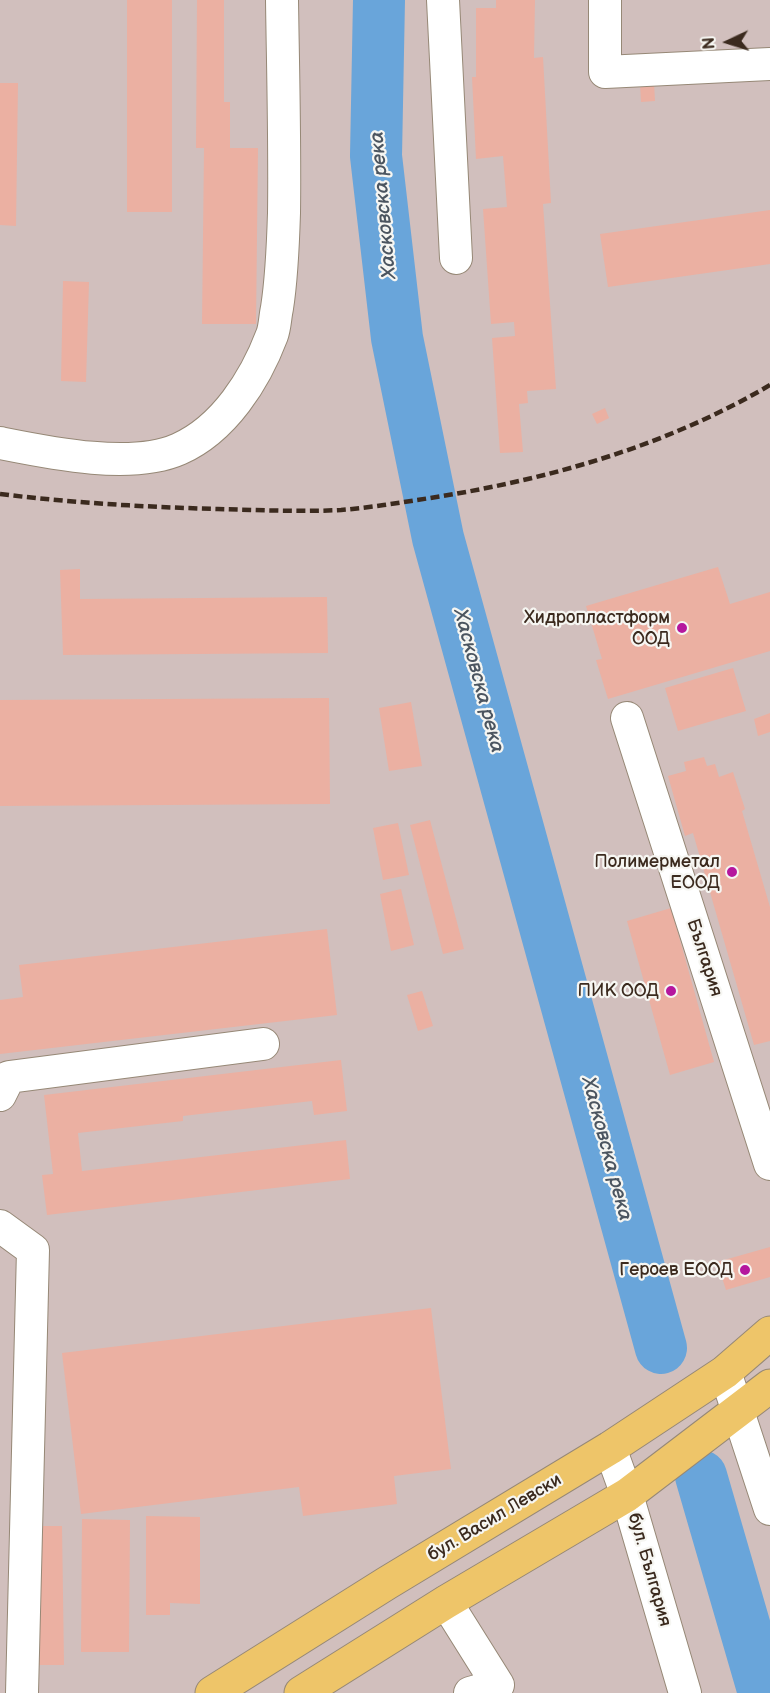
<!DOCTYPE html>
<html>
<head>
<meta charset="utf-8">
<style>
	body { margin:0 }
	#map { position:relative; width:770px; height:1693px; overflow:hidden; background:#f2e5cf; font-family:"Balsamiq Sans",sans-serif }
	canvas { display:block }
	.north { position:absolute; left:698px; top:12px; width:60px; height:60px; -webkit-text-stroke:4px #f6f6f2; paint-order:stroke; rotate:266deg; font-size:16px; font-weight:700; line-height:24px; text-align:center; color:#3b2a1e }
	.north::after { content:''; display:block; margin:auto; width:21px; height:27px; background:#3b2a1e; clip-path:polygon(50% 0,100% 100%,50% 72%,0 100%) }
</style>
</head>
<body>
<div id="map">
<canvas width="770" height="1693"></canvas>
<div class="north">N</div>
</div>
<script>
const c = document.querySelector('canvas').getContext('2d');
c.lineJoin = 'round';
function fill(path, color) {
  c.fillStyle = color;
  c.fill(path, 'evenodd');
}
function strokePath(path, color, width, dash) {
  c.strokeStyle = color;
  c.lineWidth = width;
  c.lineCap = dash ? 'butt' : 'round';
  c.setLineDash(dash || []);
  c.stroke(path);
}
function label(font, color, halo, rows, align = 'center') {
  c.font = font + ' "Balsamiq Sans",sans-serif';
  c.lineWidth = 4.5;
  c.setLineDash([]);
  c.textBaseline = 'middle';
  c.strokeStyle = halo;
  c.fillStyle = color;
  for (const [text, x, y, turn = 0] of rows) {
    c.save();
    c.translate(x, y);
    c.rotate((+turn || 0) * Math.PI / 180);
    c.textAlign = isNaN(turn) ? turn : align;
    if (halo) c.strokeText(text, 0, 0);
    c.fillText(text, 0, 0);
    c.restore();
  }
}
fill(new Path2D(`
	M0,0H770V1693H0Z`), '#d1bfbd');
strokePath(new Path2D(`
	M379,0L376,156L397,338L438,538L661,1348
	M701,1476L764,1693`), '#69a5da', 52);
fill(new Path2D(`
	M127,0H172V212H127Z
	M197,0H224V102H230V148H258L256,324H202L204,148H196Z
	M496,0H535L534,58L543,57L551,203L543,204L556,389L527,391L528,403L519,404L523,452L500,453L492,338L515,336L514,322L491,324L483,209L507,207L503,156L476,159L472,77H476V8H496Z
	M0,83H18L16,226L0,225Z
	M654,83L655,101L641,102L640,84Z
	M770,210V264L608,287L600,234Z
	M63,281L89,282L86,382L61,381Z
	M605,408L609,418L597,424L592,414Z
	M718,567L730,604L770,592V651L608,699L596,660L602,659L586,606Z
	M80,569V599L327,597L328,653L63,655L60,570Z
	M733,668L746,711L678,731L665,688Z
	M329,698L330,804L0,806V700Z
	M411,702L422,766L389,771L379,708Z
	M770,713V732L758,736L754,719Z
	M704,757L707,766L715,764L719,777L733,772L745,809L742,811L770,907V1041L754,1045L693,833L685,836L668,776L686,771L684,762Z
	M430,820L464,949L443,954L410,825Z
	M398,823L409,875L383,880L373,828Z
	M401,889L414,945L391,951L380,894Z
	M671,908L714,1062L670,1075L627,921Z
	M327,929L337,1015L0,1054V1000L23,997L19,965Z
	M422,991L433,1026L418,1031L407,995Z
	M341,1060L347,1111L314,1115L312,1101L183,1116V1121L78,1133L82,1171L346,1140L350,1179L47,1215L42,1175L53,1174L44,1095Z
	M770,1247V1277L726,1290L717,1262Z
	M431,1308L451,1469L394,1476L397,1504L303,1516L299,1487L81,1514L62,1353Z
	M146,1516L200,1517V1604L170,1603V1615H146Z
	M82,1519L130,1520L129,1652H81Z
	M35,1526H62L64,1665H37Z`), '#ebb0a2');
const minor = new Path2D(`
	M443,0L456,258
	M605,0V72L770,64
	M0,443C50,453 132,470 179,449C224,429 255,380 272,335C275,327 275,317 277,308C282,276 283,246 284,213C285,142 283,71 282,0
	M627,718L770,1164
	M0,1095L9,1077L263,1044
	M0,1226L33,1250L22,1693
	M725,1372L770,1509
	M610,1448L627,1495L685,1693
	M446,1602L498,1685L470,1693`);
const major = new Path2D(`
	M212,1693L387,1583L610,1448L725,1372L770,1333
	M301,1693L446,1602L627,1495L770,1386`);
strokePath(minor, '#968876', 34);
strokePath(major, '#968876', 35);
strokePath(minor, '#fff', 32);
strokePath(major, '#eec569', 33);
strokePath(new Path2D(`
	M0,494C73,503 145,507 218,509C258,510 300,512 341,510C366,508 392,504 417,500C540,482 663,448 770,385`), '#3b2a1e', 4.5, [9, 4.5]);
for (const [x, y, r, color] of [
	[682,628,6,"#b5179e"],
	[732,872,6,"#b5179e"],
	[671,991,6,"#b5179e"],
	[745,1270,6,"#b5179e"]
]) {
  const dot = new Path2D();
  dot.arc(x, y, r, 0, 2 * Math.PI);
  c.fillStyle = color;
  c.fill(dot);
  strokePath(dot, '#f6f6f2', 2);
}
label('18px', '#3b2a1e', '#f6f6f2', [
	["Хидропластформ",670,618],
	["ООД",670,639],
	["Полимерметал",720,862],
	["ЕООД",720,883],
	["ПИК ООД",659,991],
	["Героев ЕООД",733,1270]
], 'right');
label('18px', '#3b2a1e', '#f6f6f2', [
	["България",704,958,72],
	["бул. Васил Левски",495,1518,-31],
	["бул. България",649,1570,74]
]);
label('italic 20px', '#4b5560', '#f6f6f2', [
	["Хасковска река",384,205,-95],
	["Хасковска река",478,681,75],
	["Хасковска река",606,1149,75]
]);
</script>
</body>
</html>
